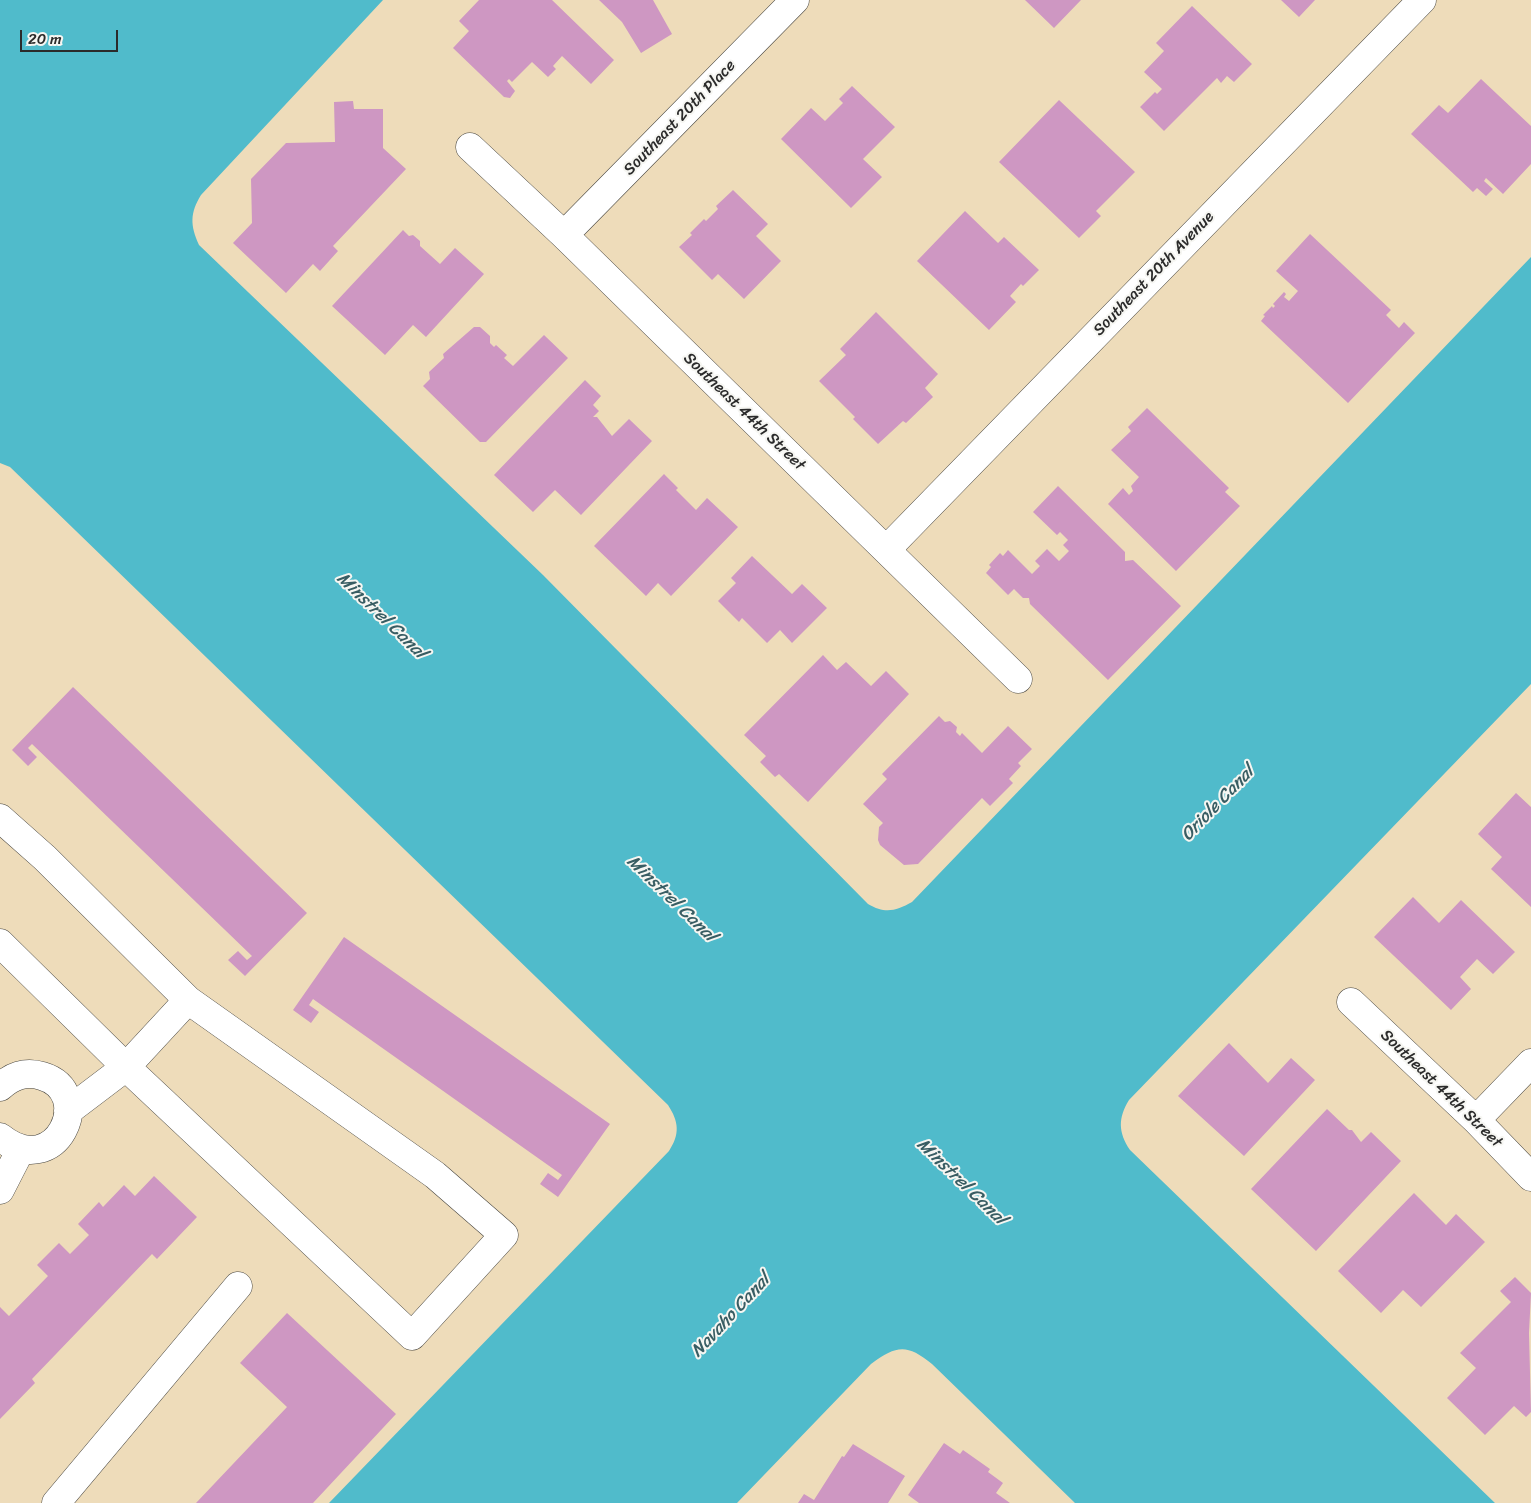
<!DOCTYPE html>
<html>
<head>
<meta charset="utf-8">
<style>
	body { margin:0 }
	#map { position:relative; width:1531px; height:1503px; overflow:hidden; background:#eedcba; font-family:Sriracha,sans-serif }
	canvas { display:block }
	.scale { position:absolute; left:20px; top:30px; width:98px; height:22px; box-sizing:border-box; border:2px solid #2b2b2b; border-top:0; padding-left:6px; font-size:15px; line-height:18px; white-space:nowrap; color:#2b2b2b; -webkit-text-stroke:4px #f6f6f2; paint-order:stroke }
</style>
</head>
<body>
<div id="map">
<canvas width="1531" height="1503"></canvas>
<div class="scale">20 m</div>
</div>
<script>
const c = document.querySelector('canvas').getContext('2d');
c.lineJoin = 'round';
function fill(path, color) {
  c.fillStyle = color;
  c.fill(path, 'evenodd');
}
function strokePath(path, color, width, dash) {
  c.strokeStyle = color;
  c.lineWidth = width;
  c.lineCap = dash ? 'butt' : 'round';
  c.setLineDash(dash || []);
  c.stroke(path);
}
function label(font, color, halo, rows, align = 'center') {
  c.font = font + ' Sriracha,sans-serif';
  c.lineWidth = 4;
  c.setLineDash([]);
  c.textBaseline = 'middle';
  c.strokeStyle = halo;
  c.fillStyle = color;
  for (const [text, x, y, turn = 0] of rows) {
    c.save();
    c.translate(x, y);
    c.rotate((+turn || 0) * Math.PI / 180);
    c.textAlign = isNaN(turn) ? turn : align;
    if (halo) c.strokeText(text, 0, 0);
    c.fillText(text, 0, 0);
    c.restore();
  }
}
fill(new Path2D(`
	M0,0H383L201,195C190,213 190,225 199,245L543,575L868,904C885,914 896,911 912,902L1531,257V684L1129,1100C1118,1118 1118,1132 1130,1150L1495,1503H1075L932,1364C907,1344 897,1345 871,1364L737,1503H329L669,1151C680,1134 679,1122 668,1105L10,467L0,463Z`), '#50bbcb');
fill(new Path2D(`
	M479,0H552L614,60L591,84L562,56L553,66L556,69L548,77L532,62L512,82L509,79L507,81L515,91L510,98L504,97L453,48L469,31L459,21Z
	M599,0H653L672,34L641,53L622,22Z
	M1025,0H1081L1054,28Z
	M1281,0H1315L1299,17Z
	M1192,6L1252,64L1234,82L1227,76L1221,83L1217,78L1164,131L1140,107L1155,92L1157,94L1162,89L1144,72L1164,51L1156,43Z
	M1481,79L1531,126V164L1503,194L1486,178L1484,181L1493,189L1486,196L1477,188L1473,192L1411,134L1439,105L1448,113Z
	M852,86L895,127L863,159L882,177L851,208L781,139L811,108L825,121L843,103L839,99Z
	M1059,100L1135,172L1096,211L1101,216L1079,238L999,162Z
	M353,101L354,109H383V148L406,169L333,246L338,251L320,271L313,264L286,293L233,243L252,223L251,179L286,143L335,142L334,102Z
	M733,190L768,224L756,236L781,261L744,299L718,274L712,280L679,247L692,235L690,233L704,219L706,221L718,209L716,206Z
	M965,211L998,243L1004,237L1039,270L1023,286L1021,284L1010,296L1016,302L989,330L917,261Z
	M403,230L409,236L413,235L420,241V246L440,264L455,248L484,274L426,337L413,325L385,355L332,306Z
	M1310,234L1391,310L1386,315L1399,328L1404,322L1415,333L1348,403L1261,321L1265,316L1263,315L1272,306L1273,308L1275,306L1273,304L1284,292L1286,294L1284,297L1289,301L1298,291L1276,271Z
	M876,312L938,374L925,388L933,397L906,423L903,421L878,444L853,419L855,417L819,381L846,355L840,349Z
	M474,327H480L490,336V343L494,347L496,345L507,355L504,358L513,366L544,335L568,358L486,442H480L423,386L430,379L429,372L444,358L443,354Z
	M585,380L601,396L593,405L599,411L593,417H597L612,436L629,419L652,441L581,515L555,490L533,512L494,475Z
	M1147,408L1229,488L1225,492L1240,506L1176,571L1108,504L1123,488L1129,495L1133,491L1131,486L1139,477L1111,450L1131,431L1128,427Z
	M664,474L678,488L676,490L696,510L707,498L738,527L671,596L658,583L646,596L594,546Z
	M1058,486L1125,552V561L1133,560L1181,606L1108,680L1030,604L1029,598H1023L1014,589L1008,595L986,573L991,567L989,565L1000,553L1003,556L1008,550L1032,574L1040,566L1035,561L1047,549L1059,561L1069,551L1063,545L1068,540L1060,532L1057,535L1033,512Z
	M752,556L792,594L802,584L827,608L792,643L780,630L767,643L742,618L739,622L718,601L736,583L731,578Z
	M823,655L837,670L846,662L871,686L886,671L909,694L808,802L779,774L775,777L760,762L766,756L744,735Z
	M73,687L307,913L245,976L228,960L238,951L247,960L252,956L32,744L28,748L37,757L28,766L12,750Z
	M939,716L945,722L950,721L957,727L956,732L960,736L962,733L982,753L1008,726L1032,749L1018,763L1021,766L1009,779L1013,783L990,806L982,798L918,864L904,865L880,845L878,840L879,827L883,823L863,804L887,779L882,774Z
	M1516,793L1531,807V907L1491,869L1502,857L1478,834Z
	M1413,897L1439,923L1461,900L1515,952L1493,974L1477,959L1460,977L1471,989L1451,1010L1374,937Z
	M344,937L610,1124L558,1197L540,1184L548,1173L558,1180L562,1175L313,999L309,1005L319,1012L311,1023L293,1010Z
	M1229,1043L1268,1083L1291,1058L1315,1080L1244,1156L1178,1096Z
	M1327,1109L1349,1130H1352L1361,1142L1371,1132L1401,1161L1316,1251L1251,1189Z
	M154,1176L197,1217L157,1259L152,1254L32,1379L35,1383L0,1419V1307L9,1316L48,1276L37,1265L59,1243L70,1254L89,1235L78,1224L99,1202L103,1207L124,1185L135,1196Z
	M1414,1193L1446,1225L1456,1214L1485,1242L1421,1307L1403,1290L1381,1313L1338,1271Z
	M1515,1277L1531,1293L1529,1333L1531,1412L1526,1417L1514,1406L1485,1435L1447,1398L1476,1368L1460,1353L1511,1302L1500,1291Z
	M287,1313L396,1414L313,1503H196L287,1407L240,1363Z
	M944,1443L960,1454L963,1450L990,1469L988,1472L1003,1483L996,1493L1010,1503H919L908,1495Z
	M853,1444L905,1476L888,1503H798L804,1494L814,1500L842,1456L844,1457Z`), '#ce97c2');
const minor = new Path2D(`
	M470,147L564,235L1018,679
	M564,235L795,0
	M887,549L1422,0
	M0,818L45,858L188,1000
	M0,943L126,1067L412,1336L504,1235L435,1175L188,1000L126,1067L68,1111
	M1351,1002L1476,1120L1531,1177
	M0,1087C12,1076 25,1071 42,1076C97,1092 57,1183 0,1137
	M1476,1120L1531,1063
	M0,1190L21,1149
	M56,1503L238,1286`);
strokePath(minor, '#484640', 29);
strokePath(minor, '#fff', 28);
label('16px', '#2b2b2b', '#f6f6f2', [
	["Southeast 20th Place",680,118,-46],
	["Southeast 20th Avenue",1154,274,-46],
	["Southeast 44th Street",744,412,44],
	["Southeast 44th Street",1441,1089,44]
]);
label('italic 18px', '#385d63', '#f6f6f2', [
	["Minstrel Canal",381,616,44],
	["Oriole Canal",1218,804,-46],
	["Minstrel Canal",671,899,44],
	["Minstrel Canal",961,1182,44],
	["Navaho Canal",731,1316,-47]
]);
</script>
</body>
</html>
